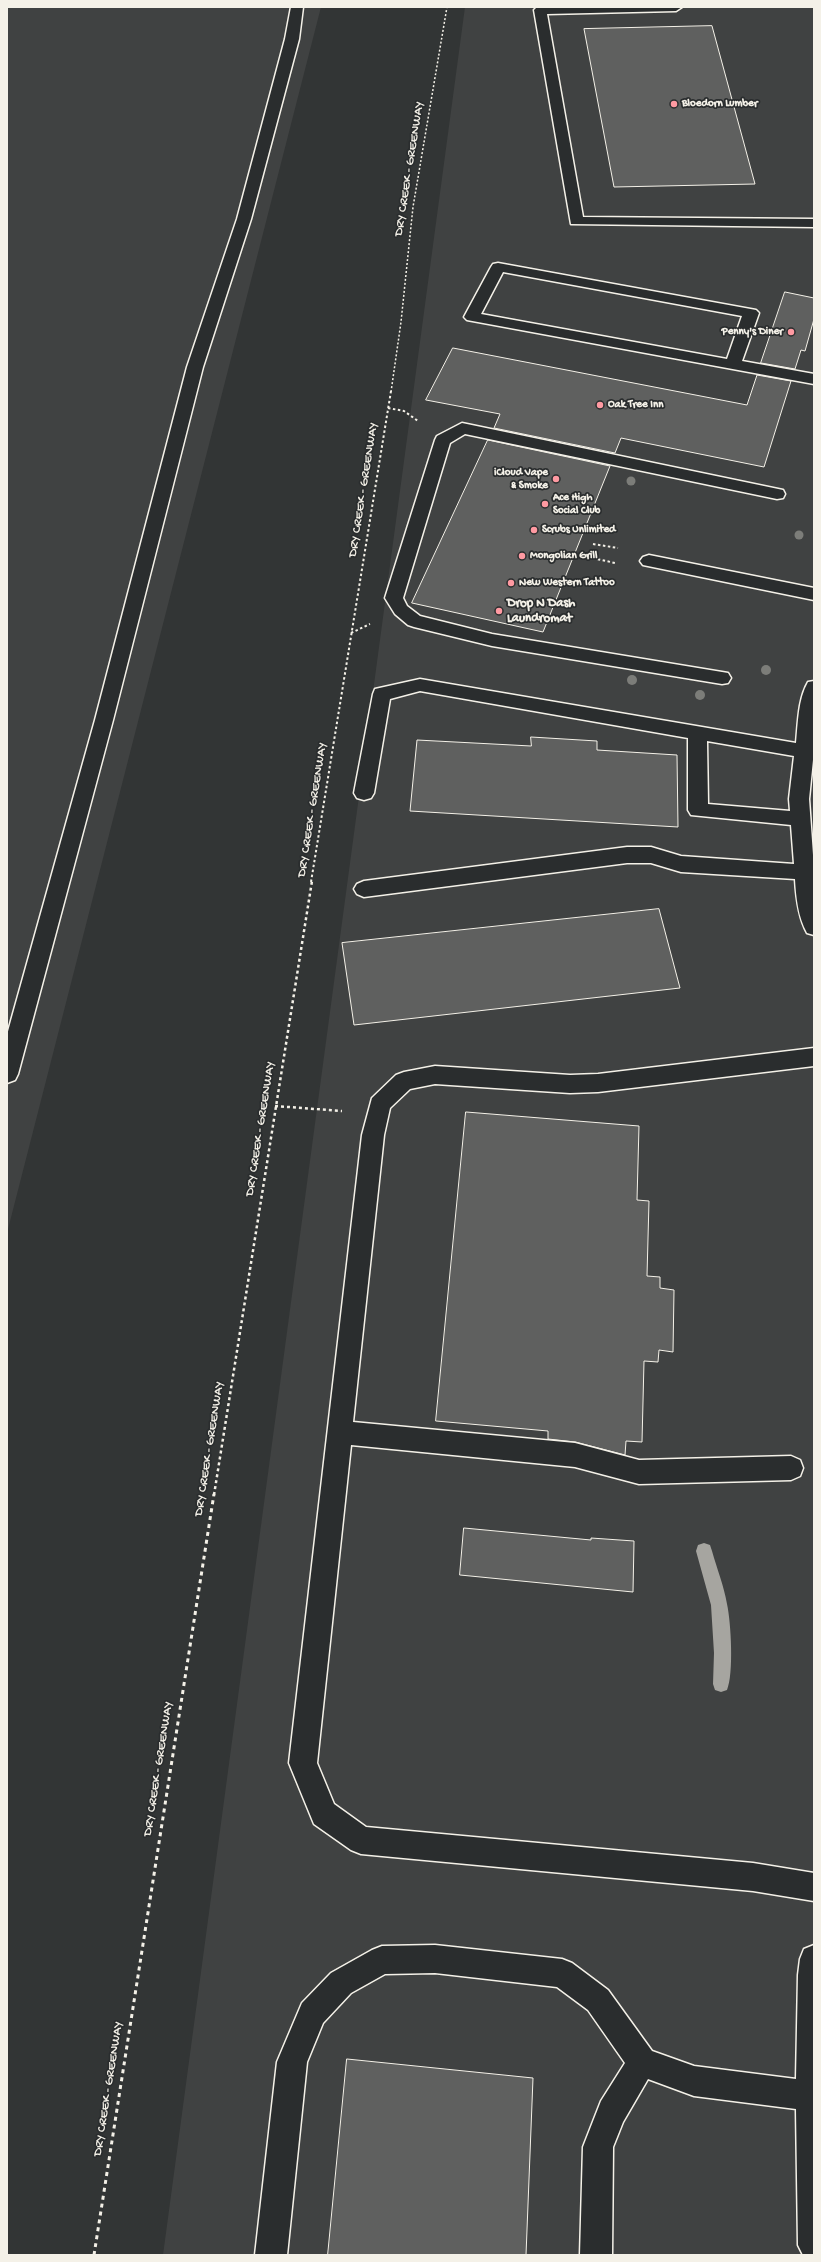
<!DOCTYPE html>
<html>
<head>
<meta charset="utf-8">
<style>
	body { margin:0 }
	#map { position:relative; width:821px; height:2262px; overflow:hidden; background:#323535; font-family:"Gochi Hand",sans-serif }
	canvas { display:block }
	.frame { position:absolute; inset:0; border:8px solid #f4f1e8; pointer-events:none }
</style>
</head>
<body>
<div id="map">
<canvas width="821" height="2262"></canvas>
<div class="frame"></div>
</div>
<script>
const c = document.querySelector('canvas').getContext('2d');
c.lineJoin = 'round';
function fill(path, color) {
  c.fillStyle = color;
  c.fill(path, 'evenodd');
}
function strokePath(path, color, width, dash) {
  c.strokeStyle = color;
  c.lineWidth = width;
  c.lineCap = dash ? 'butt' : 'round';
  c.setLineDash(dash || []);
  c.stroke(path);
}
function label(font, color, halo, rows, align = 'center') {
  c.font = font + ' "Gochi Hand",sans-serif';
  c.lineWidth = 3.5;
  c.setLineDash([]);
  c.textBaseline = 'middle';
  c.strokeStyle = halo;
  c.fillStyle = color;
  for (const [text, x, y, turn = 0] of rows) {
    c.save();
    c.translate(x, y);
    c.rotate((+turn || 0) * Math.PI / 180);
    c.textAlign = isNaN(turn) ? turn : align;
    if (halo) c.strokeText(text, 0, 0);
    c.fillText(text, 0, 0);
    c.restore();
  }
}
fill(new Path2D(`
	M7,7H321L7,1233Z
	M465,7H814V2255H163Z`), '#404242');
fill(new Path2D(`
	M704,1543L710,1545L712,1551C717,1569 724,1586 727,1604C731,1622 734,1674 727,1690L721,1692L715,1690L713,1684L714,1653L711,1605L696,1551L698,1545Z`), '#a6a5a0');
const building = new Path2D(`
	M712,26L755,184L614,187L584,29Z
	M785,292L814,298V319L805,351L801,350L795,369L761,363Z
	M453,348L747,405L757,375L791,381L764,467L621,438L615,453L494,428L500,414L426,400Z
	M488,440L610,466L543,632L412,603Z
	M531,737L597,741V750L677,755L678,827L410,811L417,740L531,746Z
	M659,909L680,988L354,1025L342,943Z
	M466,1112L639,1126L637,1200L649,1201L647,1276L660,1277V1288L674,1290L673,1352L659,1350L658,1362L644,1361L642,1442L626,1441L625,1455L575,1442L548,1439V1431L436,1421Z
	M464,1528L591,1540V1538L634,1541L633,1592L460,1575Z
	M347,2059L533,2078L526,2255H328Z`);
fill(building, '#5f605f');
strokePath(building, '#f4f1e8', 1);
const minor = new Path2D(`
	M291,7H303L299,39L251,219L203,367L113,720L18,1074L15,1080L7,1083V1035L95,720L187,367L237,219L285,39Z
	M537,7H682L676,11L547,14L583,217L814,219V227L571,224L534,10Z
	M498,263L756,310L759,313L742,361L814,374V384L467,320L464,317L491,267L493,264ZM503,272L742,316L727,359L481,314Z
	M462,423L783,490L785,494L783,498L777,499L465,434L450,443L403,598L407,606L420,616L492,634L722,672L728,673L731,678L728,683L722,684L492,646L414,627L408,625L395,614L385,598L435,440L437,436Z
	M649,555L814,588V600L643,565L640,561L643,557Z
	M420,679L796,743C798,723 798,699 808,682L814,681V750L809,799L814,869V935L807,933C798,917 796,897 795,879L681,872L651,863H627L364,897L357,894L354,889L357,884L364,881L627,847H651L681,856L794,864L791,825L691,815L688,810V738L420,691L390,699L374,793L371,798L364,800L357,798L354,793L373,694L375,689ZM707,741L794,756L789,799L790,811L708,804Z
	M814,1048V1066L598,1092L570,1093L435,1084L410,1089L390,1108L384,1135L353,1422L575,1443L639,1460L791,1456L800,1460L803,1468L800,1476L791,1480L639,1484L575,1467L351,1445L317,1763L334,1804L366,1827L753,1863L814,1873V1901L753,1891L361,1854L351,1850L314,1824L289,1763L362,1135L372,1098L396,1075L404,1072L435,1066L570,1075L598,1074Z
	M435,1945L562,1959L572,1963L608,1990L652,2051L694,2066L796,2079L798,1975L800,1959L804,1949L814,1945V2255H803L798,2245L796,2109L694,2096L648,2079L623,2122L613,2147L612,2255H580L583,2147L601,2101L625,2063L588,2010L557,1987L435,1973L385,1974L351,1993L323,2023L307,2062L287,2255H255L277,2062L302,2003L331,1973L372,1950L382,1946Z`);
strokePath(minor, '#f4f1e8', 3);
strokePath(new Path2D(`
	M391,392L401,322L413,207L447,7`), '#f4f1e8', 1.5, [2, 2]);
strokePath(new Path2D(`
	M388,408L404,411L418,421
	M593,544L618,548
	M588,557L615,563
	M351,633L370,624
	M311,882L391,391`), '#f4f1e8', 2, [2.5, 2.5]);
strokePath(new Path2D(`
	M275,1106L342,1111
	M214,1495L312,881`), '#f4f1e8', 2.5, [3, 3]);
strokePath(new Path2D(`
	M94,2255L214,1494`), '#f4f1e8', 3, [4, 4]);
fill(minor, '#2a2d2e');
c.fillStyle = '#7c7d79';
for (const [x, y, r] of [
	[631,481,4.5],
	[799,535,4.5],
	[766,670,5],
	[632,680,5],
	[700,695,5]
]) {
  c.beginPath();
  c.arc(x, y, r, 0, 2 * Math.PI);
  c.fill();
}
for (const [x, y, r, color] of [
	[674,104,4,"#ff9aa2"],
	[791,332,4,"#ff9aa2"],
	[600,405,4,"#ff9aa2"],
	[556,479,4,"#ff9aa2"],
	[545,504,4,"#ff9aa2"],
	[534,530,4,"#ff9aa2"],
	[522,556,4,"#ff9aa2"],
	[511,583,4,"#ff9aa2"],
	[499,611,4,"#ff9aa2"]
]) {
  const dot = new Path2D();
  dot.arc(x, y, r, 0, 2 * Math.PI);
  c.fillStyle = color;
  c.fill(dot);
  strokePath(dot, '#2a2d2e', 1.5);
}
label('bold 11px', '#f4f1e8', '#2a2d2e', [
	["Bloedorn Lumber",682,104],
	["Penny's Diner",783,332,"right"],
	["Oak Tree Inn",608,405],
	["iCloud Vape",548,473,"right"],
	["& Smoke",548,486,"right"],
	["Ace High",553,498],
	["Social Club",553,511],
	["Scrubs Unlimited",542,530],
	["Mongolian Grill",530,556],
	["New Western Tattoo",519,583]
], 'left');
label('13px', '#f4f1e8', '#2a2d2e', [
	["DRY CREEK - GREENWAY",410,169,-81],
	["DRY CREEK - GREENWAY",364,490,-81],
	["DRY CREEK - GREENWAY",313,810,-81],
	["DRY CREEK - GREENWAY",261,1129,-81],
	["DRY CREEK - GREENWAY",210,1449,-81],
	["DRY CREEK - GREENWAY",159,1769,-81],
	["DRY CREEK - GREENWAY",109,2089,-81]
]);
label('bold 13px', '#f4f1e8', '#2a2d2e', [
	["Drop N Dash",507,604],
	["Laundromat",507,619]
], 'left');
</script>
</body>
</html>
